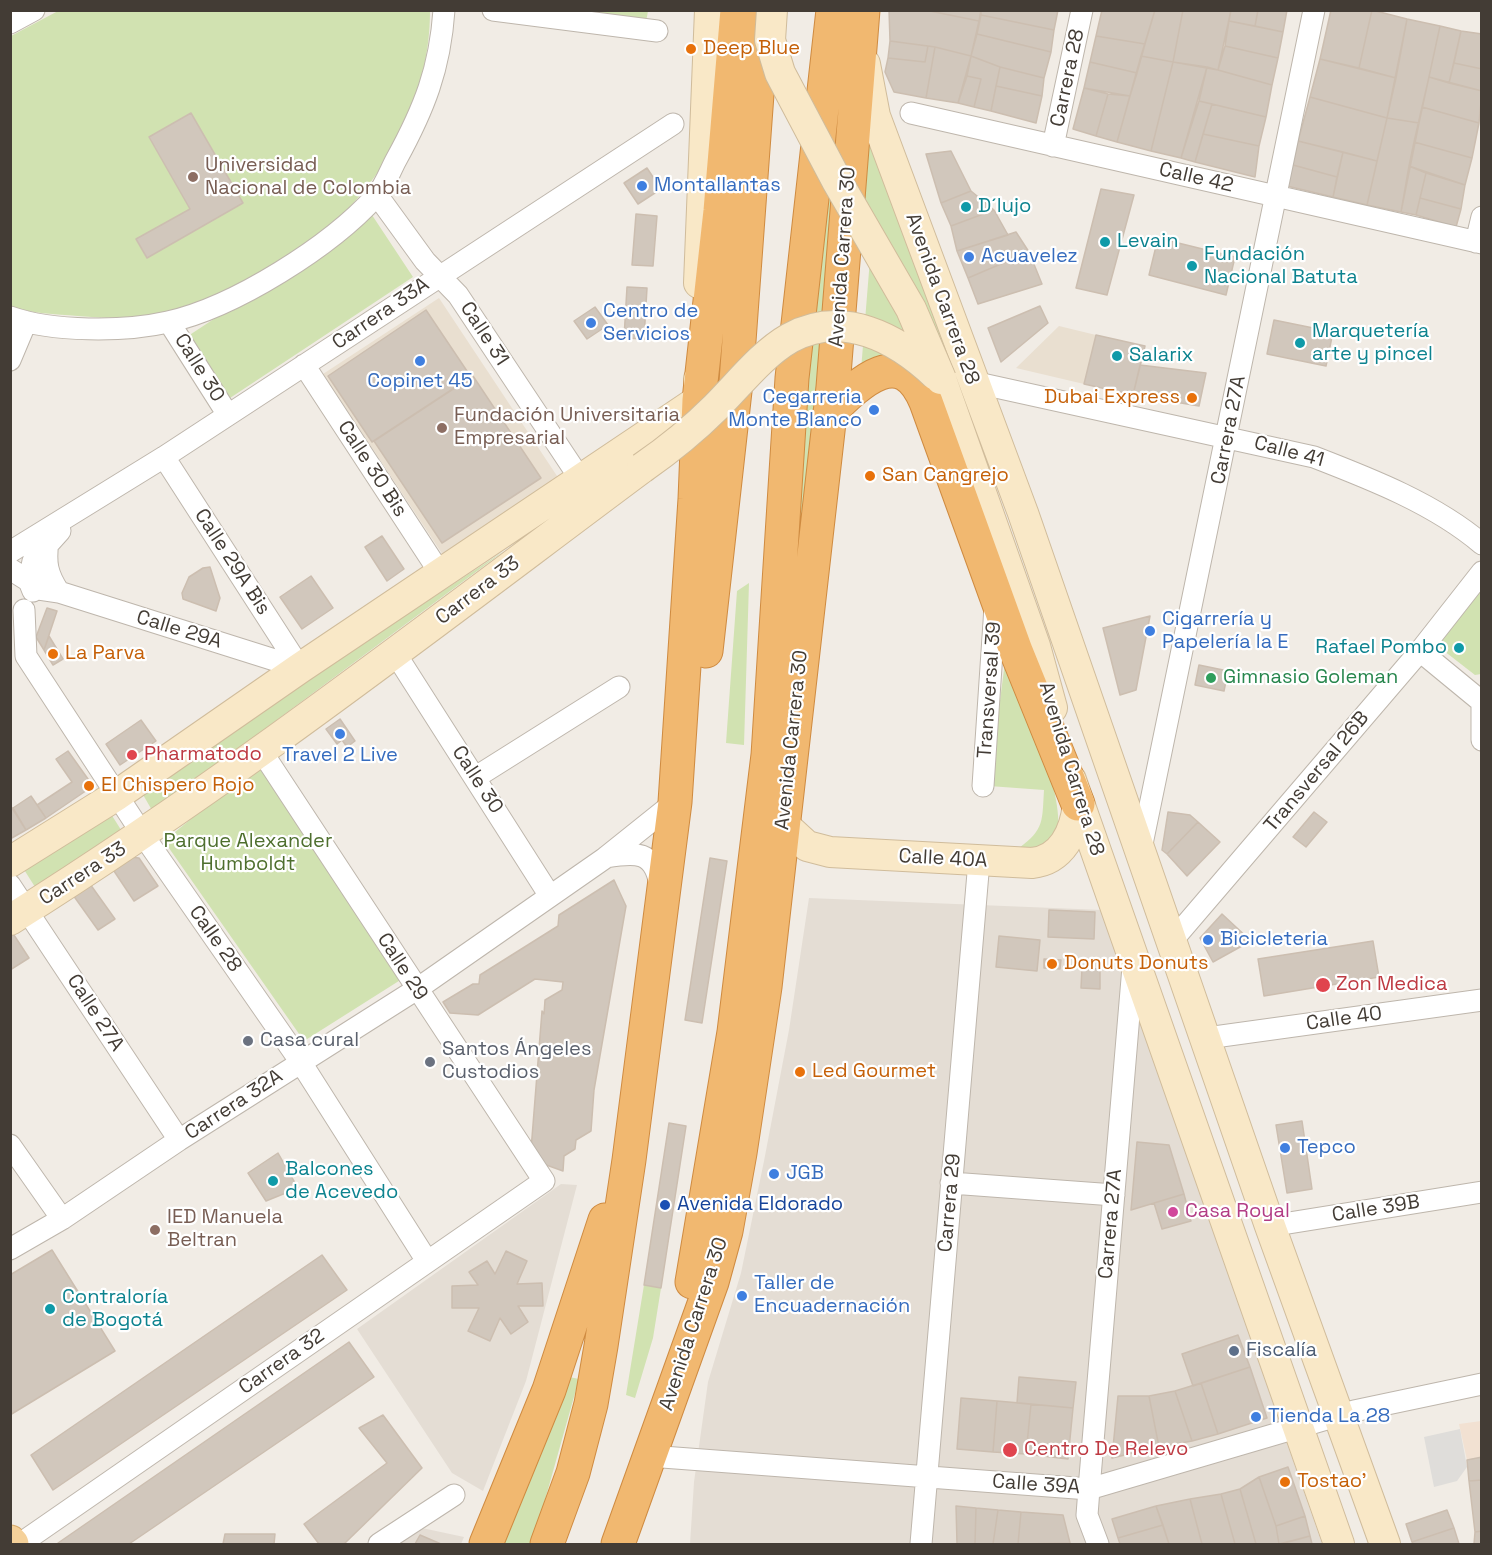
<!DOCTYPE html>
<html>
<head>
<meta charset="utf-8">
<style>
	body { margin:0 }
	#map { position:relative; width:1492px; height:1555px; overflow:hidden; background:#f1ece5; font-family:"Space Grotesk",sans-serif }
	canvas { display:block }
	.frame { position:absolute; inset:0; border:12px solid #433c35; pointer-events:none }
</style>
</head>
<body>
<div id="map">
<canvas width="1492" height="1555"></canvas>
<div class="frame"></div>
</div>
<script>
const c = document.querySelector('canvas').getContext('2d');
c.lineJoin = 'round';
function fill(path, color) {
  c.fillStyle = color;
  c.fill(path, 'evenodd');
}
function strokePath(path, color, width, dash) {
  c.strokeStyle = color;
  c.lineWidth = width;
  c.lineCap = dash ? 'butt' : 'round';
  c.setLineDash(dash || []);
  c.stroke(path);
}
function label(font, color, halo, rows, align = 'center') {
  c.font = font + ' "Space Grotesk",sans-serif';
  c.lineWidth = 4.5;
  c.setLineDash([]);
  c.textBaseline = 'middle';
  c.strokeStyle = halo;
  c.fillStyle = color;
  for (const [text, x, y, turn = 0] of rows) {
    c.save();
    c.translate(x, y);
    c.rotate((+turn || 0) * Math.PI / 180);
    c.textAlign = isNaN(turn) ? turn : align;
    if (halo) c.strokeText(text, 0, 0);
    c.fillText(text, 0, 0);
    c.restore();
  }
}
fill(new Path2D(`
	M809,898L1102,910L1322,1544H690L694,1482L708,1382L741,1273L764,1161L789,1030Z
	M561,1184L577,1185L526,1381L483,1491L452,1473L357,1329Z
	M422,1528L464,1537L461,1544H398Z`), '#e4ddd4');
fill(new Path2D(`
	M1481,1421V1457L1467,1460L1459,1424Z`), '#f2e1d2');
fill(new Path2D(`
	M439,298L561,482L445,558L323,374Z
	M1059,326L1096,335L1084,384L1016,368Z`), '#e9dfd0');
fill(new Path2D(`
	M58,11H430C430,94 389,176 326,230C310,244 289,254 272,265C239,285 203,306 164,314C138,320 105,318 78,316C55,314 32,314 11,306V36ZM191,113L243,203L146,257L136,239L190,209L149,137Z
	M577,11H648L646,22Z
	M866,130L946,349L912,365L861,370L870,259L857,239Z
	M838,132L821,369L795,581V422L828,133Z
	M372,215L413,277L230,398L188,336Z
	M504,551L153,812L142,793L239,724Z
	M749,583L744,745L726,743L737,591Z
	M1481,583V674L1475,675L1439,647L1440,636Z
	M1006,654C1020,692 1070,802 1056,838C1054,844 1045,850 1040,854L1019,848C1045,829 1042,820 1044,790L989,786Z
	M262,761L402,979L304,1041L164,841Z
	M111,814L123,833L35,887L23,868Z
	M644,1285L661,1288L653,1338L635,1398L626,1395Z
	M569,1377L579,1379L541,1514L530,1544H499Z`), '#d1e2b1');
fill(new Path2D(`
	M1460,1429L1467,1467L1457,1481L1434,1487L1424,1437Z`), '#dfddda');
const building = new Path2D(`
	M889,10H925L979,21L971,56L935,47L890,41Z
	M925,10H981L979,21Z
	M981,10H1058L1054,30L981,15Z
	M1102,10H1155L1145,44L1096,36Z
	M1155,10H1183L1173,62L1141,56Z
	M1183,10H1231L1218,70L1173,62Z
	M1231,10H1258L1255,26L1229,21Z
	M1258,10H1287L1283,32L1255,26Z
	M1331,10H1372L1359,68L1320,59Z
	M1372,10L1407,19L1396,78L1359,68Z
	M981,15L1054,30L1051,52L977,34Z
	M1407,19L1440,26L1419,123L1387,118Z
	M1229,21L1283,32L1278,58L1225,46Z
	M1440,26L1461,31L1449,83L1429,77Z
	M1461,31L1482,34V69L1454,63Z
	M977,34L1051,52L1044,78L1000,67L971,56Z
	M1096,36L1145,44L1137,73L1090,62Z
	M890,41L928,46L925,62L888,58Z
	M928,46L935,47L926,98L894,92L885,72L888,58L925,62Z
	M1225,46L1278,58L1272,85L1218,70Z
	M935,47L971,56L958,103L926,98Z
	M971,56L1000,67L991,111L974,107L981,79L967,76Z
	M1141,56L1173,62L1151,151L1117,142Z
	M1320,59L1396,78L1387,118L1310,97Z
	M1090,62L1137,73L1130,96L1084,88Z
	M1173,62L1207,67L1181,158L1151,151Z
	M1454,63L1482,69V91L1449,83Z
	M1000,67L1044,78L1042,96L996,86Z
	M1207,67L1272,85L1266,117L1199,101Z
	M967,76L981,79L974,107L958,103Z
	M1429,77L1482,91L1479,123L1422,107Z
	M996,86L1042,96L1036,123L991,111Z
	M1084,88L1108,94L1096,136L1073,129Z
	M1108,94L1130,96L1117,142L1096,136Z
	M1310,97L1387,118L1377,161L1298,141Z
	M1199,101L1212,104L1195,162L1181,158Z
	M1212,104L1266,117L1259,146L1203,134Z
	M1422,107L1479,123L1472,158L1414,142Z
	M191,113L243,203L147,258L136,239L190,209L149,137Z
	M1387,118L1419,123L1401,212L1367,205Z
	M1203,134L1259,146L1255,177L1195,162Z
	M1298,141L1343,152L1337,177L1293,165Z
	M1414,142L1472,158L1465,185L1409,166Z
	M951,151L971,191L941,203L926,154Z
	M1343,152L1377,161L1367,205L1333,197Z
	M1293,165L1337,177L1333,197L1287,186Z
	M1409,166L1426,173L1416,215L1401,212Z
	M647,168L661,189L638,204L624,183Z
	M1426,173L1465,185L1461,209L1420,198Z
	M1101,189L1134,195L1107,295L1076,288Z
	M971,191L994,210L951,226L941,203Z
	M1420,198L1461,209L1456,227L1416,215Z
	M994,210L1008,235L957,251L951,226Z
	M636,214L657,216L653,266L632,265Z
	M1016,232L1029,252L968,278L957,251Z
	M1158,238L1235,257L1226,295L1149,275Z
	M1029,252L1042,284L978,304L968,278Z
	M627,287L647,288L644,339L624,338Z
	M1040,306L1048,323L1001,362L988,328Z
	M595,307L608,325L587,339L574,321Z
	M426,310L471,377L372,442L328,376Z
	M1274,320L1333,332L1326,366L1267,354Z
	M1096,335L1145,346L1133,395L1084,384Z
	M1140,365L1206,373L1199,406L1133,395Z
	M473,376L541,478L442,543L374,441Z
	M382,536L404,569L387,581L365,547Z
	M210,567L220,598L216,611L183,599L182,593L189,577L203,568Z
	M311,576L333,608L302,629L280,597Z
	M47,608L57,611L44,650L36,637Z
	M1150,616L1136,690L1120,695L1103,628Z
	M49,636L63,659L53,665L44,650Z
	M1199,665L1228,671L1224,691L1195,685Z
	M340,719L355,741L347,747L342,740L337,744L326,729Z
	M141,720L156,741L120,765L106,744Z
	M68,751L93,786L46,818L37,805L72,782L56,759Z
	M31,796L46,818L26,830L13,808Z
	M10,805L26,830L10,839Z
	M1168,812L1190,815L1198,822L1167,854L1162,850Z
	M1314,812L1327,822L1306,847L1293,837Z
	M1198,822L1220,842L1187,876L1167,854Z
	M129,857L139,858L158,886L134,901L112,868Z
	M710,858L727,861L702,1023L685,1020Z
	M614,880L626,906L594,1090L591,1131L576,1140L575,1149L564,1156L563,1171L538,1162L531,1150L542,1011L544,1014L545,1000L562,990L563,982L535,979L478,1015L450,1013L443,1002L473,984H479L480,975L558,926L559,915Z
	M90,884L115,919L98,930L73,895Z
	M1049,910L1095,912L1094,939L1048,937Z
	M1222,914L1251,941L1213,962L1200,938Z
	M12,932L29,958L10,970V933Z
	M999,936L1040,940L1037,971L996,967Z
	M1373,941L1379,977L1264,996L1258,959Z
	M1044,959L1061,960L1060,969L1044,968Z
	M1082,968L1100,969V989L1081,988Z
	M1302,1121L1312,1189L1287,1193L1276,1125Z
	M669,1123L686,1126L661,1288L644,1285Z
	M1137,1142L1169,1145L1184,1194L1131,1210Z
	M278,1153L298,1188L266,1201L248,1173Z
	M1184,1194L1191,1221L1162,1229L1154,1203Z
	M52,1250L115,1351L10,1415V1275Z
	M506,1251L527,1261L517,1284L542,1283L543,1306H518L528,1322L511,1334L500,1318L490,1341L468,1331L479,1308H452V1286L478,1285L469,1272L487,1261L495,1274Z
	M322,1255L347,1290L53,1490L31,1455Z
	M1238,1335L1250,1367L1193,1386L1182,1354Z
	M349,1342L374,1377L129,1544H59L58,1543Z
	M1250,1367L1267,1418L1218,1434L1201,1383Z
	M1019,1377L1076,1382L1073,1408L1017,1403Z
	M1201,1383L1218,1434L1192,1441L1175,1391Z
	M1175,1391L1192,1441L1159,1447L1149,1396Z
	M1118,1396H1149L1159,1447L1112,1458Z
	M961,1398L997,1401L993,1452L957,1449Z
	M997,1401L1031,1404L1026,1454L993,1452Z
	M1031,1404L1073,1408L1068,1459L1026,1454Z
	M383,1415L422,1468L344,1544H319L304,1524L387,1463L359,1428Z
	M1482,1457V1480L1469,1481L1467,1460Z
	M1288,1467L1305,1516L1276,1526L1259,1477Z
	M1259,1477L1276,1526L1279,1544H1256L1240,1489Z
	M1482,1480V1531L1475,1532L1469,1481Z
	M1240,1489L1256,1544H1235L1221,1494Z
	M1221,1494L1235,1544H1202L1190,1499Z
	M1190,1499L1202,1544H1169L1156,1506Z
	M956,1506L976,1508L975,1544H957Z
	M1156,1506L1163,1525L1118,1538L1112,1519Z
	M976,1508L998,1510L993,1544H975Z
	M998,1510L1021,1512L1018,1544H993Z
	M1447,1510L1454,1528L1412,1542L1406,1524Z
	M1021,1512L1063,1515L1070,1543L1018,1544Z
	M1305,1516L1310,1536L1279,1544L1276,1526Z
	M1163,1525L1169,1544H1120L1118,1538Z
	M1454,1528L1459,1544H1413L1412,1542Z
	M1482,1531V1544H1474L1475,1532Z
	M225,1534H275L274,1544H223Z
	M420,1535L441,1544H415Z
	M1310,1536L1312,1544H1281Z`);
fill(building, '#d1c7bc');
strokePath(building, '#ccbeb0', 1.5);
const street = new Path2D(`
	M493,10L657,31
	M10,23L34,10
	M911,113L1482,243
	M1053,146L1082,10
	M377,195L425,261L458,295L581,480
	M1476,242L1482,217
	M10,317C53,332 124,332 168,322C235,307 331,246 376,196C385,186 390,171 396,160C424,109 440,69 444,10
	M169,322L228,415
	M10,360L26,322
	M304,365L440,573
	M973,382L1314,457C1371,479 1435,504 1482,544
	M164,457L300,668
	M48,541C45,563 47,574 59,592
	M10,552L164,457L673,124
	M10,569L29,581L33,591
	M29,581L33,561L60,531
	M32,588L59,592L300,668
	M24,610L26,656L143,835L300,1061L427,1261
	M1420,651L1482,702
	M402,664L550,896
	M1482,704V740
	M476,777L619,687
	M983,786L995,607
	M1141,849L1314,10
	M606,857C635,852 655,850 660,886
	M10,885L179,1140
	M1171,942L1420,651L1482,572
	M1207,1038L1482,1000
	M10,1145L62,1219
	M951,1183L1114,1195
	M1270,1226L1482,1192
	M10,1249L62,1219L179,1140L417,989L605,858L675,802
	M649,1456L1089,1489L1354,1411L1482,1384
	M20,1544L544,1181L262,752
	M379,1544L454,1495
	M921,1544L979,861
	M1098,1544L1087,1515L1089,1489L1133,967`);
const secondary = new Path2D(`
	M865,64L875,116L1023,513L1270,1226L1385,1544
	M699,283L710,10
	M941,379L1035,646L1052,708
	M1071,780L1339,1544
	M783,824L807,846L830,852L1032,863C1062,860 1075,832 1078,804
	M10,862L117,795L300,668L699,400V379
	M10,920C230,782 434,623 642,468`);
const primary = new Path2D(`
	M10,1542L12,1544`);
const highway = new Path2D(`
	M830,412C860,382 901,342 926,402L1016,651L1078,804
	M706,651L736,382L763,12
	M692,1282L734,1032L768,755L792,378L833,10
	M486,1544L549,1390L605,1220
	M547,1544L573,1473L591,1404L601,1346L629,1160L675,802L695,499L699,400L720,211L737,10
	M618,1544L712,1282L726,1231L740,1153L765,987L833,387L863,10`);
strokePath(street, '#beb6ac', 23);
strokePath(secondary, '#d0bc9b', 32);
strokePath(primary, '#d8ac6c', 35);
strokePath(highway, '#cf8b41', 35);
strokePath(street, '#fff', 21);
strokePath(secondary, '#f9e8c7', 30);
strokePath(primary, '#f5d19a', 33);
strokePath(highway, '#f1b870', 33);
const secondaryBridge = new Path2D(`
	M772,10L770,40L780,73L837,181L911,309L941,379
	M642,468C668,450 693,430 716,407C739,384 762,354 790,338C843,309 897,338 936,375`);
strokePath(secondaryBridge, '#d0bc9b', 32, []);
strokePath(secondaryBridge, '#f9e8c7', 30);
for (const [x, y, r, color] of [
	[691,49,6,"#e8710a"],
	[193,177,6,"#8d6e63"],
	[642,186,6,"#3f7fe0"],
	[966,207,6,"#0f9aa8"],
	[1105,242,6,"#0f9aa8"],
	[969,257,6,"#3f7fe0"],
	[1192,266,6,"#0f9aa8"],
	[591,323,6,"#3f7fe0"],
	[1300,343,6,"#0f9aa8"],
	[1117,356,6,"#0f9aa8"],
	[420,361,6,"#3f7fe0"],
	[1192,398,6,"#e8710a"],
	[874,410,6,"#3f7fe0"],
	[442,428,6,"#8d6e63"],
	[870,476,6,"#e8710a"],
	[1150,631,6,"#3f7fe0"],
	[1459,648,6,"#0f9aa8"],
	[53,654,6,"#e8710a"],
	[1211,678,6,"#2e9e5b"],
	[340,734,6,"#3f7fe0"],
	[132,755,6,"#e0444e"],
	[89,786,6,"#e8710a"],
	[1208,940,6,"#3f7fe0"],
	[1052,964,6,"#e8710a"],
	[1323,985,8,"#e0444e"],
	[248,1041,6,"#6b7280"],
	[430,1062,6,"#6b7280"],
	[800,1072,6,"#e8710a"],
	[1285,1148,6,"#3f7fe0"],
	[774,1174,6,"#3f7fe0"],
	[273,1181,6,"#0f9aa8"],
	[665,1205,6,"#1a4fb4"],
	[1173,1212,6,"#d1479c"],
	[155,1230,6,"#8d6e63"],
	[742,1296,6,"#3f7fe0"],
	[50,1309,6,"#0f9aa8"],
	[1234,1351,6,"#5c6f8a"],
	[1256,1417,6,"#3f7fe0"],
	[1010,1450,8,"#e0444e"],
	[1285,1482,6,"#e8710a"]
]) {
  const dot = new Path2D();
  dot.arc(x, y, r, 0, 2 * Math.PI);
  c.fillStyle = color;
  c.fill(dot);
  strokePath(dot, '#fff', 2);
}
label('20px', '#c56008', '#fff', [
	["Deep Blue",703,49],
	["Dubai Express",1180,398,"right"],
	["San Cangrejo",882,476],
	["La Parva",65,654],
	["El Chispero Rojo",101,786],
	["Donuts Donuts",1064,964],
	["Led Gourmet",812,1072],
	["Tostao’",1297,1482]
], 'left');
label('20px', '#433c35', '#fff', [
	["Carrera 28",1068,78,-78],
	["Calle 42",1196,178,13],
	["Avenida Carrera 30",843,257,-86],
	["Avenida Carrera 28",942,299,70],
	["Carrera 33A",381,314,-34],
	["Calle 31",484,334,57],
	["Calle 30",199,368,58],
	["Carrera 27A",1229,430,-79],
	["Calle 41",1289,452,15],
	["Calle 30 Bis",372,469,57],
	["Calle 29A Bis",232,562,57],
	["Carrera 33",478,591,-37],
	["Calle 29A",179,630,17],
	["Transversal 39",990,690,-86],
	["Avenida Carrera 30",792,740,-84],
	["Avenida Carrera 28",1071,769,73],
	["Transversal 26B",1317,772,-50],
	["Calle 30",477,780,57],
	["Calle 40A",943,859,3],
	["Carrera 33",83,874,-33],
	["Calle 28",215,939,55],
	["Calle 29",402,967,57],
	["Calle 27A",95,1013,57],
	["Calle 40",1344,1019,-8],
	["Carrera 32A",234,1105,-33],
	["Carrera 29",950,1203,-85],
	["Calle 39B",1376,1209,-9],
	["Carrera 27A",1111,1224,-85],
	["Avenida Carrera 30",694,1324,-72],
	["Carrera 32",282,1362,-35],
	["Calle 39A",1036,1485,4]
]);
label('20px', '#785e54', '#fff', [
	["Universidad",205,166],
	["Nacional de Colombia",205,189],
	["Fundación Universitaria",454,416],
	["Empresarial",454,439],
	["IED Manuela",167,1218],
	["Beltran",167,1241]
], 'left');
label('20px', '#366cbe', '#fff', [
	["Montallantas",654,186],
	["Acuavelez",981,257],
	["Centro de",603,312],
	["Servicios",603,335],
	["Copinet 45",420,382,"center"],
	["Cegarreria",862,398,"right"],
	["Monte Blanco",862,421,"right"],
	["Cigarrería y",1162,620],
	["Papelería la E",1162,643],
	["Travel 2 Live",340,756,"center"],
	["Bicicleteria",1220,940],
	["Tepco",1297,1148],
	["JGB",786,1174],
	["Taller de",754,1284],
	["Encuadernación",754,1307],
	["Tienda La 28",1268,1417]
], 'left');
label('20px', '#0d838f', '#fff', [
	["D´lujo",978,207],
	["Levain",1117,242],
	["Fundación",1204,255],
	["Nacional Batuta",1204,278],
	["Marquetería",1312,332],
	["arte y pincel",1312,355],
	["Salarix",1129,356],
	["Rafael Pombo",1447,648,"right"],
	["Balcones",285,1170],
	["de Acevedo",285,1193],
	["Contraloría",62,1298],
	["de Bogotá",62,1321]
], 'left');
label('20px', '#27864d', '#fff', [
	["Gimnasio Goleman",1223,678]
], 'left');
label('20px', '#be3a42', '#fff', [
	["Pharmatodo",144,755],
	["Zon Medica",1336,985],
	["Centro De Relevo",1024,1450]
], 'left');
label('20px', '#4e6f2e', '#fff', [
	["Parque Alexander",248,842],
	["Humboldt",248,865]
]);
label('20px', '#5b616d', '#fff', [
	["Casa cural",260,1041],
	["Santos Ángeles",442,1050],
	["Custodios",442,1073]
], 'left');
label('20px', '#164399', '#fff', [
	["Avenida Eldorado",677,1205]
], 'left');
label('20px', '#b23c85', '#fff', [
	["Casa Royal",1185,1212]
], 'left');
label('20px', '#4e5e75', '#fff', [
	["Fiscalía",1246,1351]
], 'left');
</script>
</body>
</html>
